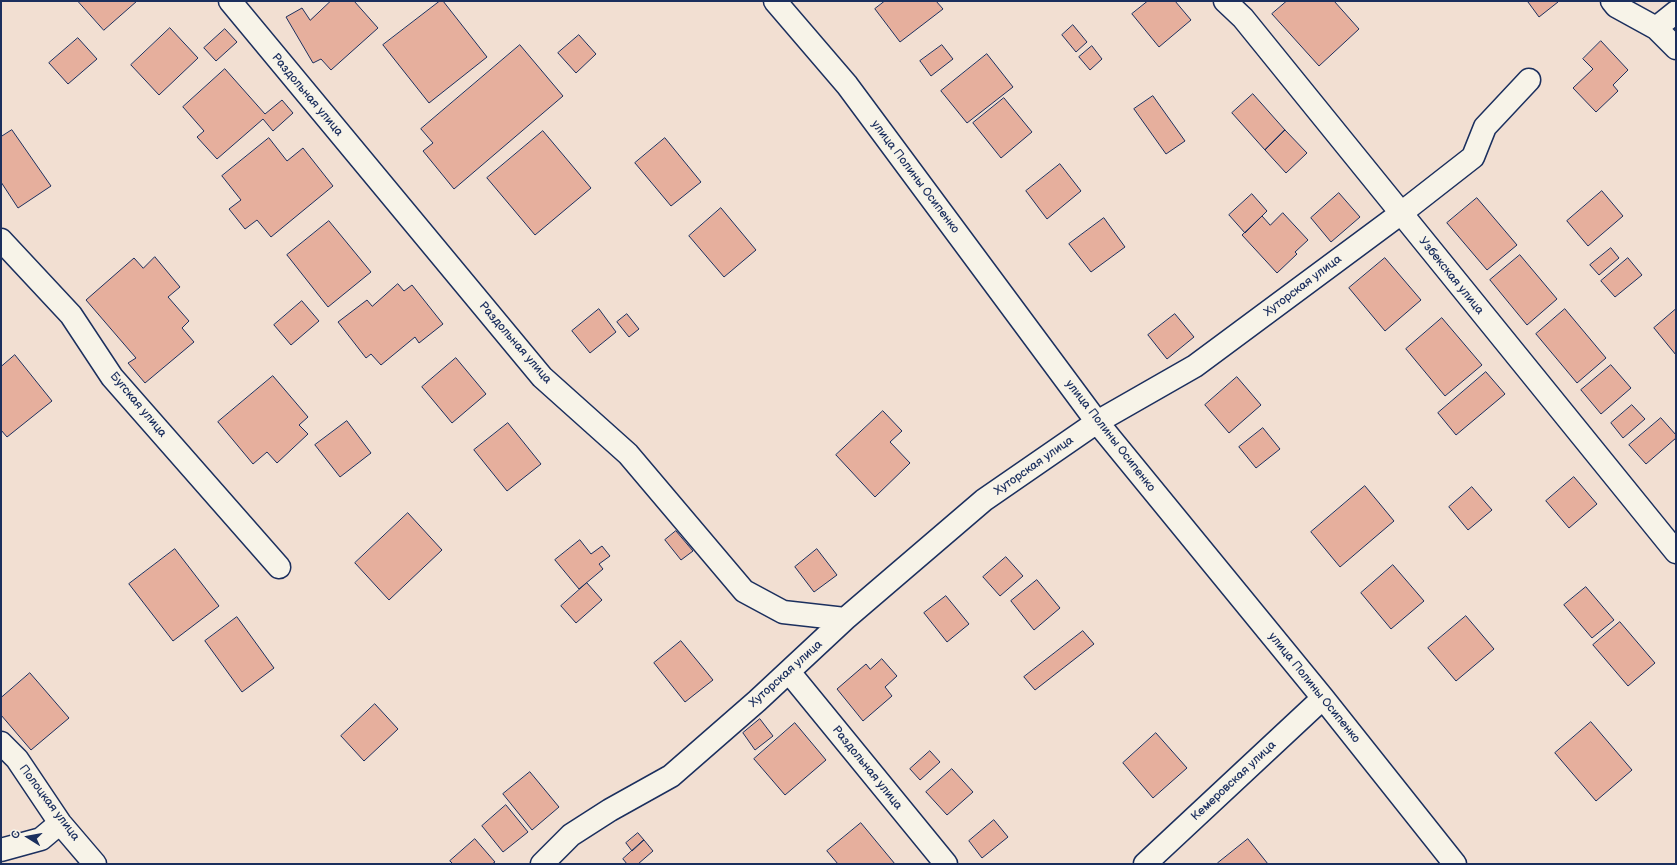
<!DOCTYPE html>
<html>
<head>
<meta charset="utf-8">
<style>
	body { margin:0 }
	#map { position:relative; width:1677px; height:865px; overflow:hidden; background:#f2dfd2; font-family:"Balsamiq Sans",sans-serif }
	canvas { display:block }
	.frame { position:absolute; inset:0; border:2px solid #1b2f5e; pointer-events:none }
	.north { position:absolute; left:8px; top:817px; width:40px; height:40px; -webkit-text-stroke:3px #f7f3e8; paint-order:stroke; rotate:281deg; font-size:11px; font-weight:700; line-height:16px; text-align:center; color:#1b2f5e }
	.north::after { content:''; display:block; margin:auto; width:14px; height:18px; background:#1b2f5e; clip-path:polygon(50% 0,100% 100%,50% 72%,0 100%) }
</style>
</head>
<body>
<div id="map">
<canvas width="1677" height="865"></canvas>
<div class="frame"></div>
<div class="north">С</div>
</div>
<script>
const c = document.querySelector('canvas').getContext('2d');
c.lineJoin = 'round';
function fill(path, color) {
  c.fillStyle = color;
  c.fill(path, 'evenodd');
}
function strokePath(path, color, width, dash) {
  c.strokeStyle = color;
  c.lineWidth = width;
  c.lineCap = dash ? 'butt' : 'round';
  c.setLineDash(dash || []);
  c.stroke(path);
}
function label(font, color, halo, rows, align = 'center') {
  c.font = font + ' "Balsamiq Sans",sans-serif';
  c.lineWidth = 3.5;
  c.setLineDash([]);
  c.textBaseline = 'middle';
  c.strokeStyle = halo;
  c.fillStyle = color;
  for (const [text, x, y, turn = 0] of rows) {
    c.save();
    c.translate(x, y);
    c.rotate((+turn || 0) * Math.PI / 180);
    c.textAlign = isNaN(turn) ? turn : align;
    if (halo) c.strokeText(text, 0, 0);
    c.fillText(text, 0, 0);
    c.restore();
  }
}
const building = new Path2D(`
	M78,1H137L104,30Z
	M331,1H354L378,28L331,70L321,59L313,63L286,17L302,8L310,20Z
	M440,1H443L487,57L429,103L383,45Z
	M885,1H936L943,9L900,42L875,9Z
	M1148,1H1175L1191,20L1159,47L1132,14Z
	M1287,1H1334L1359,29L1319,66L1272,14Z
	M1529,1H1557L1558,2L1539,17L1528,2Z
	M1073,25L1087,42L1076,52L1062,35Z
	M170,28L198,58L159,95L131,65Z
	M225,29L237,42L216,61L204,48Z
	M579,35L596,54L576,73L558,53Z
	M78,38L97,59L68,84L49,63Z
	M1601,41L1628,70L1613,85L1618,91L1596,112L1573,88L1593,69L1583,59Z
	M520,45L563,96L454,189L423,151L433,143L421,129Z
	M942,45L953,59L931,76L920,61Z
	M1092,46L1102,59L1090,70L1079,57Z
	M987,54L1013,87L967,123L941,91Z
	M225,69L265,114L282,100L293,113L273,131L263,119L217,159L197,137L204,131L183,107Z
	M1253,94L1285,130L1265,150L1232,113Z
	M1153,96L1185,141L1166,154L1134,109Z
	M1004,98L1032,132L1001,158L973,123Z
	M12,130L51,186L18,208L1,182V137Z
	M1285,130L1307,153L1286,173L1265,150Z
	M543,131L591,188L535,235L487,178Z
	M269,138L287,161L303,148L333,186L271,237L257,220L245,229L229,209L241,200L222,176Z
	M665,138L701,182L671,206L635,163Z
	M1060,164L1081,191L1047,219L1026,191Z
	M1602,191L1623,216L1588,246L1567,221Z
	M1339,193L1360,217L1331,242L1311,218Z
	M1252,194L1267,211L1245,233L1229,215Z
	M1477,198L1517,245L1487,270L1447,223Z
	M721,208L756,250L724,277L689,236Z
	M1283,213L1308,240L1295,252L1297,254L1277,273L1242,235L1262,216L1270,225Z
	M1104,218L1125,247L1091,272L1069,244Z
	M329,221L371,272L328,307L287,255Z
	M1611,248L1619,258L1599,275L1590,265Z
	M1520,255L1557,299L1527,325L1490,280Z
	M155,257L180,287L168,297L189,321L182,328L194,342L145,383L128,363L136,358L86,300L134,258L143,268Z
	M1385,258L1421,300L1385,331L1349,288Z
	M1628,258L1642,275L1615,297L1601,281Z
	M398,284L404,291L412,285L443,324L419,343L415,337L381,365L371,354L366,358L338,322L367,300L372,306Z
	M302,301L319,321L291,345L274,325Z
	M599,309L616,332L590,353L572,331Z
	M1565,309L1606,358L1577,383L1536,334Z
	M1676,309V355L1654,328Z
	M627,314L639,329L629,337L617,322Z
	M1175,314L1194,337L1167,359L1148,335Z
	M1442,318L1482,365L1445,396L1406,349Z
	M15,355L52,401L7,437L1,430V367Z
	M456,358L486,394L452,423L422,387Z
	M1611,365L1631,388L1601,414L1581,390Z
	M1486,372L1505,394L1456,435L1438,413Z
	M273,376L308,417L299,425L308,434L277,463L267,452L253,464L218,422Z
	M1237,377L1261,405L1229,433L1205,405Z
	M1632,405L1645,419L1623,438L1611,423Z
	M883,411L902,431L890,442L910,463L875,497L836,455Z
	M1661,418L1676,435V438L1646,464L1629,445Z
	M347,421L371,453L340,477L315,445Z
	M508,423L541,464L507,491L474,450Z
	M1263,428L1280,449L1256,468L1239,447Z
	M1574,477L1597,504L1569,528L1546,501Z
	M1365,486L1394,521L1340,567L1311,532Z
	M1472,487L1492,510L1468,530L1449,507Z
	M408,513L442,550L389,600L355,563Z
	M676,531L693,551L681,560L665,540Z
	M580,540L591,554L602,546L610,556L599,564L603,569L579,589L555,560Z
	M175,549L219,606L173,641L129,584Z
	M817,549L837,575L814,592L795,567Z
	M1006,557L1023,576L1000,596L983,577Z
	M1393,565L1424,601L1391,629L1361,593Z
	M1037,580L1060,608L1034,630L1011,601Z
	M587,583L602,600L576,623L561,606Z
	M1586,587L1614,620L1592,638L1564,605Z
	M946,596L969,624L947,642L924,613Z
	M1466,616L1494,649L1456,681L1428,648Z
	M237,617L274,668L242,692L205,641Z
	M1620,622L1655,663L1628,686L1593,645Z
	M1083,631L1094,644L1035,690L1024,677Z
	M681,641L713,680L685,702L654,663Z
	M882,659L897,676L885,687L892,696L863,721L837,689L866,664L870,669Z
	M30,673L69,718L31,750L1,715V698Z
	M375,704L398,729L364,761L341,736Z
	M760,719L773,736L755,750L743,733Z
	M1591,722L1632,770L1596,801L1555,753Z
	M795,723L826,760L785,795L754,759Z
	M1156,733L1187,768L1153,798L1123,763Z
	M930,751L940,762L920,780L910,769Z
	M952,769L973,792L947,815L926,792Z
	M530,772L559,807L532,830L503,794Z
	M506,805L528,832L503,852L482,826Z
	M994,820L1008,837L982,858L969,841Z
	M861,823L895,864H838L827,851Z
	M638,833L644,840L632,851L626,843Z
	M475,839L495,862L492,864H453L450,861Z
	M1248,839L1268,864H1219L1218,863Z
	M644,840L653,851L638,864H627L623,859Z`);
fill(building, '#e6af9d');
strokePath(building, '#1b2f5e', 1);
const street = new Path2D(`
	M230,1L542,377L628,454L744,591L783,612L845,619
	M775,1L847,85L1097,422L1323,698L1455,864
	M1225,1L1243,18L1676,552
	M1612,1L1616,6L1656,28L1676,48
	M1656,28L1676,12
	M1,240L71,315L112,377L279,567
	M789,672L946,864
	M1,743L17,759L60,823L95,864
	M1,850L41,839L60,823
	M542,864L571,835L610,810L671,776L757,701L845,619L984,500L1097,422L1195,366L1400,214L1473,157L1485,127L1529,80
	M1145,864L1323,698`);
strokePath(street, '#1b2f5e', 25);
strokePath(street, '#f7f3e8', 22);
label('12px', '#1b2f5e', '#f7f3e8', [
	["Раздольная улица",307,95,50],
	["улица Полины Осипенко",915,177,53],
	["Узбекская улица",1451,276,51],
	["Хуторская улица",1303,286,-37],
	["Раздольная улица",515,343,49],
	["Бугская улица",138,405,50],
	["улица Полины Осипенко",1110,436,52],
	["Хуторская улица",1034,466,-35],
	["Хуторская улица",786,674,-42],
	["улица Полины Осипенко",1314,688,51],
	["Раздольная улица",867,768,51],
	["Кемеровская улица",1234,781,-43],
	["Полоцкая улица",49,803,53]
]);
</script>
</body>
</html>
